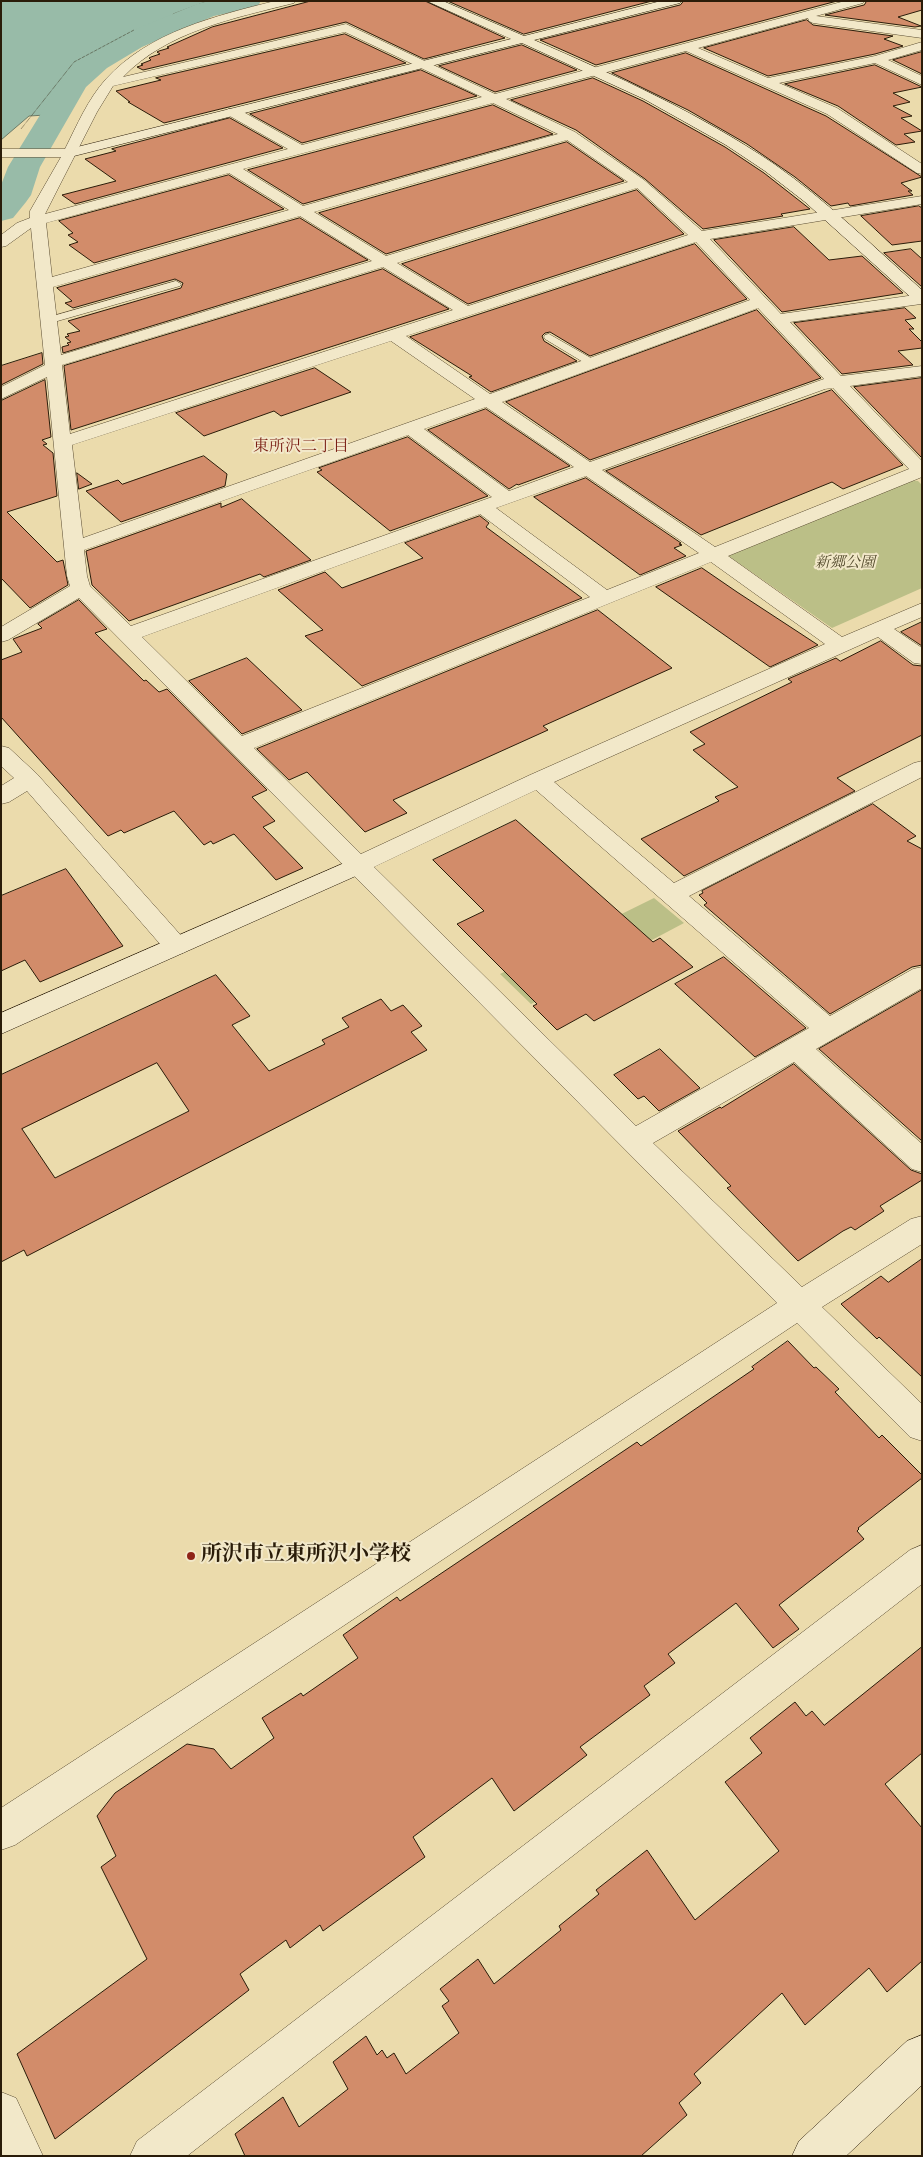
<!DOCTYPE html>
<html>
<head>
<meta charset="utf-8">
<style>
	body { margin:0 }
	#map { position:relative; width:923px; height:2157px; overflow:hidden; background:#ebdbac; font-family:Vollkorn,serif }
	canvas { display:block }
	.frame { position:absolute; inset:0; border:2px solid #2a1c09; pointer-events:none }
</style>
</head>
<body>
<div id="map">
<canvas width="923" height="2157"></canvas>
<div class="frame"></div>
</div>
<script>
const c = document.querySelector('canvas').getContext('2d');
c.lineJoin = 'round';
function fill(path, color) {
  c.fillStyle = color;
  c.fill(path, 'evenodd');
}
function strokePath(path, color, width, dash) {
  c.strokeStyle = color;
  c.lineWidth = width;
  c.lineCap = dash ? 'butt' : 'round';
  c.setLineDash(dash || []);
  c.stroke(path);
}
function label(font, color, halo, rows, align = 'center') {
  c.font = font + ' Vollkorn,"Noto Serif JP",serif';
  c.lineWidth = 4;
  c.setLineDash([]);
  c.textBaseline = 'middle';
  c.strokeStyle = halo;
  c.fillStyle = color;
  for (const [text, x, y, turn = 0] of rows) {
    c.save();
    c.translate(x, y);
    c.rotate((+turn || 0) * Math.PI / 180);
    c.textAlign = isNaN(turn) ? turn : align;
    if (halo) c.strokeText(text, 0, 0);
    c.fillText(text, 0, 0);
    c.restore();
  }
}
fill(new Path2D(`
	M908,480L918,481L922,485V588L832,628L727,555Z
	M654,898L684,923L531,1004L500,974Z`), '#bbbf87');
const water = new Path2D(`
	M1,1H208L173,14L172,17H184L119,43L95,58L61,87L46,115L29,116L1,140Z`);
fill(water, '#98bba8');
strokePath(water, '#6c7b68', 1);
fill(new Path2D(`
	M261,1L257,7L214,16L142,47L107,68L86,87L40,167L31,195L26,202L13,218L1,221V185L8,167L64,76L87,56L122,35L197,4L209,1Z`), '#98bba8');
const building = new Path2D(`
	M311,1H425L505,38L424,59L346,22L143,70L137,67L143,65L141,64L151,60L149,58L151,57L160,54L157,52L159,51L169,48L167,47L212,27Z
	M448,1H652L524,34Z
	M684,1H837L596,65L540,40L680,5Z
	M867,1H922V10L898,17L921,26L915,27L825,15L864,5Z
	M807,20L813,25L893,36L884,39L903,46L875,54L768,76L704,48Z
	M345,34L406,63L164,123L128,102H130L116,91L161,80L156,78Z
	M522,45L577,70L495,92L439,66Z
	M922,52V74L893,60Z
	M686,53L826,116L922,177L901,183L912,191H908L913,195L850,206L848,203L831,206L795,177L747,144L688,110L612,73Z
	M875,65L922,87L893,93L910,102L893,106L912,116L901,118L922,131L904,134L915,142L896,145L838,106L785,84Z
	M421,70L477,96L302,143L250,114Z
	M593,78L643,101L725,147L764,173L810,209L781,214L783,216L703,229L645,179L576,130L511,100Z
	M493,105L553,134L303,204L248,170Z
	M230,118L283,148L75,204L62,195L116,181L85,159L116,151L112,149Z
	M567,142L624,181L386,254L319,213Z
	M229,175L284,209L94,263L69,245L78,242L68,235L73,233L59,221Z
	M637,190L684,234L468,304L402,264Z
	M919,206L922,208V241L892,245L861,216Z
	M300,218L368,260L63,353L62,347L69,345L67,343L71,342L65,337L69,336L67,334L80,331L68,321L181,288L183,283L175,279L73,308L65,303L72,301L57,288Z
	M794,227L829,260L862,256L903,293L782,312L714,240Z
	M695,244L747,299L590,356L550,332L545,333L542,336L544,341L577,361L491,392L469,377L472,376L410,337Z
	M911,249L922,259V287L884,253Z
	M383,269L449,309L71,430L64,366Z
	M905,308L916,318L905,320L914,329H909L922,342V348L898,351L913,365L842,374L794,323Z
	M757,310L821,378L590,460L506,402Z
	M42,353L43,364L1,385V366Z
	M315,368L351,392L281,416L274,411L204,436L176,413Z
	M922,378V457H921L854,387Z
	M45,380L51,437L42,440L47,444L43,445L53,453L57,496L7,512L57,562L63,560L68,585L30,608L1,578V401Z
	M832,390L903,465L843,489L832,482L701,535L606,471Z
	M486,409L570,466L518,485L517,484L509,489L428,430Z
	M408,437L488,496L390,531L317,472L322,470L319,468Z
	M204,456L227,474L225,486L121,522L86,491L118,480L122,484Z
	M77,473L92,484L79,489Z
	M586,478L681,543L679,544L682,545L674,548L686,556L640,575L534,497Z
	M242,499L311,560L264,577L260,574L129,621L92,585L86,551L221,503V507Z
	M480,516L489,523L486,527L582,598L362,686L305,636L323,630L278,590L325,572L342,588L423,558L405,543Z
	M702,568L737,592L818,645L770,667L656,587Z
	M79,600L107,629L95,633L144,681L146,680L159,692L167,689L267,790L252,797L275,821L263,827L303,868L276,880L234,834L213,844L211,841L204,845L174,811L124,833L121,830L108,836L1,717V660L22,652L13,639L42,628L38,624Z
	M598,610L672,668L543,726L548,730L393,800L407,813L365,832L307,772L289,780L257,749Z
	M922,622V646L901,632Z
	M881,641L913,665L922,666V735L837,778L855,791L684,876L641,839L719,801L715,797L738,787L693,750L705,744L690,732L792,682L788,679L836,658L840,661Z
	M247,658L302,710L242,734L189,681Z
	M873,804L916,836L907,841L922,849V965L912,967L830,1014L704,905L707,903L699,895L703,893L702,891Z
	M516,820L653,942L660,938L693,967L594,1021L586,1014L557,1030L533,1006L537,1004L457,924L484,911L433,860Z
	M66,869L123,946L40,982L25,960L1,971V896Z
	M724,957L806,1028L755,1057L675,984Z
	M216,975L250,1016L232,1025L269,1071L325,1044L322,1040L349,1027L342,1018L381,999L391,1011L403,1005L422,1026L411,1032L427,1050L27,1256L24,1250L1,1262V1075ZM157,1063L189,1111L55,1178L22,1129Z
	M922,990V1141L819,1049Z
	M660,1049L700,1088L659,1111L644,1096L638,1099L614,1075Z
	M794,1064L911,1170L922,1174V1180L880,1206L884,1211L855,1230L851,1227L843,1231L798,1261L727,1188L731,1186L678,1131L720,1107L721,1108Z
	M922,1259V1377L879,1337L877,1339L841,1304L881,1276L888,1282Z
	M788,1341L814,1368L816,1367L839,1389L835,1392L879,1438L882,1435L922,1475V1478L858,1528L859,1529L857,1531L864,1539L779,1605L799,1629L773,1648L736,1603L668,1654L675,1663L644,1686L650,1695L580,1747L587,1755L514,1811L492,1778L413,1837L425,1857L323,1931L320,1925L290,1948L286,1940L240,1974L249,1990L55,2139L17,2054L147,1959L101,1867L116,1856L97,1816L115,1793L187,1744L214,1749L231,1769L274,1738L262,1718L301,1693L303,1696L358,1658L343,1635L397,1597L400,1601L637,1442L641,1446L754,1369L752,1367Z
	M922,1647V1753L885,1784L922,1828V1961L887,1992L869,1968L805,2025L782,1993L694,2074L701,2083L679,2103L687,2115L641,2156H245L235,2134L283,2097L299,2127L348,2089L333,2062L366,2036L377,2055L382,2050L387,2058L394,2053L406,2074L459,2033L442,2006L449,2001L440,1989L478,1959L494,1984L561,1930L559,1926L599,1894L596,1890L647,1850L695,1920L779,1851L725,1782L762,1753L750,1738L795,1702L806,1716L812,1711L824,1725Z`);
fill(building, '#d28c6a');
strokePath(building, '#2a1c09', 1);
const lane = new Path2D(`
	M176,281L181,284L180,286L54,322H46L45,320L46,318Z
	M549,334L596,361L597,363L592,366L588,365L545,339L544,337L545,335Z`);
const street = new Path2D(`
	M275,1H296L294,3C235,18 167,31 123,77L346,24L495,94L845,1H865L863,3L816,16L922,30V38L813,23L809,21L808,18L698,48L768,78L875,56L922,42V50L888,60L922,76V85L875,63L779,83L837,108L922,164V174L917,173L827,114L686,51L506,99L575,132L644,180L702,231L922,196V204L710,239L781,314L922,294L921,304L790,322L841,376L922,366V376L850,386L922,461V477L728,556L842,637L922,603V617L894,629L922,648V664L914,663L878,637L554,782L674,883L914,763L922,761V777L689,896L830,1016L913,969L922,967V988L816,1049L922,1144V1172L912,1169L794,1062L653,1143L802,1287L911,1219L922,1216V1244L822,1307L922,1404V1441L910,1437L797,1323L15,1845L1,1850V1808L777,1303L79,598L8,640L1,642V627L70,586L67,576L47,377L1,399V387L45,365L31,228L6,246L1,247V235L17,223L30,218V211L61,157H1V149H65C77,125 88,99 106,79C149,32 215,16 275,1ZM345,32L482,97L302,145L238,109H228L226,112L228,115L288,149L45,214L97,112L113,86ZM493,103L558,134L303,206L243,169ZM567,140L628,182L386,256L314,212ZM229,173L289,210L52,277L46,223ZM637,188L688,235L468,306L397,263ZM300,216L372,261L61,355L53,287ZM696,242L750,300L490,394L406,336ZM383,267L453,310L70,434L62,365ZM758,308L824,379L590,462L502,402ZM391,341L475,399L83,538L72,445ZM833,388L909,469L715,547L602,470L825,389ZM486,407L574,467L509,491L424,429ZM408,435L492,497L131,626L90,586L87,576L84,550ZM586,476L699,553L607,590L496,508ZM480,514L590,597L242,736L142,637ZM711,562L825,644L530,775L361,854L254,748ZM536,790L809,1028L636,1126L374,867Z
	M1,746L9,748L37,774L185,940L189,946L185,952L176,955L167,952L27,791L9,802L1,804V786L14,778L1,766Z
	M922,1545V1584L187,2156H130L137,2141L910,1550Z
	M1,2092L16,2098L43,2156H1Z`);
const secondary = new Path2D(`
	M427,1H443L524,36L661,1H682L680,3L534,40C617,76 699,113 774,164C827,201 874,247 922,290V304L916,302L805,202L765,171L726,145L644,99L522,43L70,157L63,153L65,150L511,39Z
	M358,857L367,859L370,865L367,871L1,1034V1013Z
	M922,2035V2085L846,2156H792L799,2141L907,2041Z`);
strokePath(lane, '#5a4c32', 1);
strokePath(street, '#5a4c32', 1);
strokePath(secondary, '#2a1c09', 1);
strokePath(new Path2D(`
	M21,129L74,62L134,30`), '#2a1c09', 1, [0.5, 1]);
fill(lane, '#f2e8c9');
fill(street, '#f2e8c9');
fill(secondary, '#f2e8c9');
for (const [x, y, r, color] of [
	[191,1556,5,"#8f2418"]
]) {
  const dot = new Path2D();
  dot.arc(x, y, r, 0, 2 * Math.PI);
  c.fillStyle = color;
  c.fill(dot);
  strokePath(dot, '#f2e8c9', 2);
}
label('italic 15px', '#564d2f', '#f2e8c9', [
	["新郷公園",845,564]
]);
label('16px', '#7a1f14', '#f2e8c9', [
	["東所沢二丁目",301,448]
]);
label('bold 21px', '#2a1c09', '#f2e8c9', [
	["所沢市立東所沢小学校",201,1556]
], 'left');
</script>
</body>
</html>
